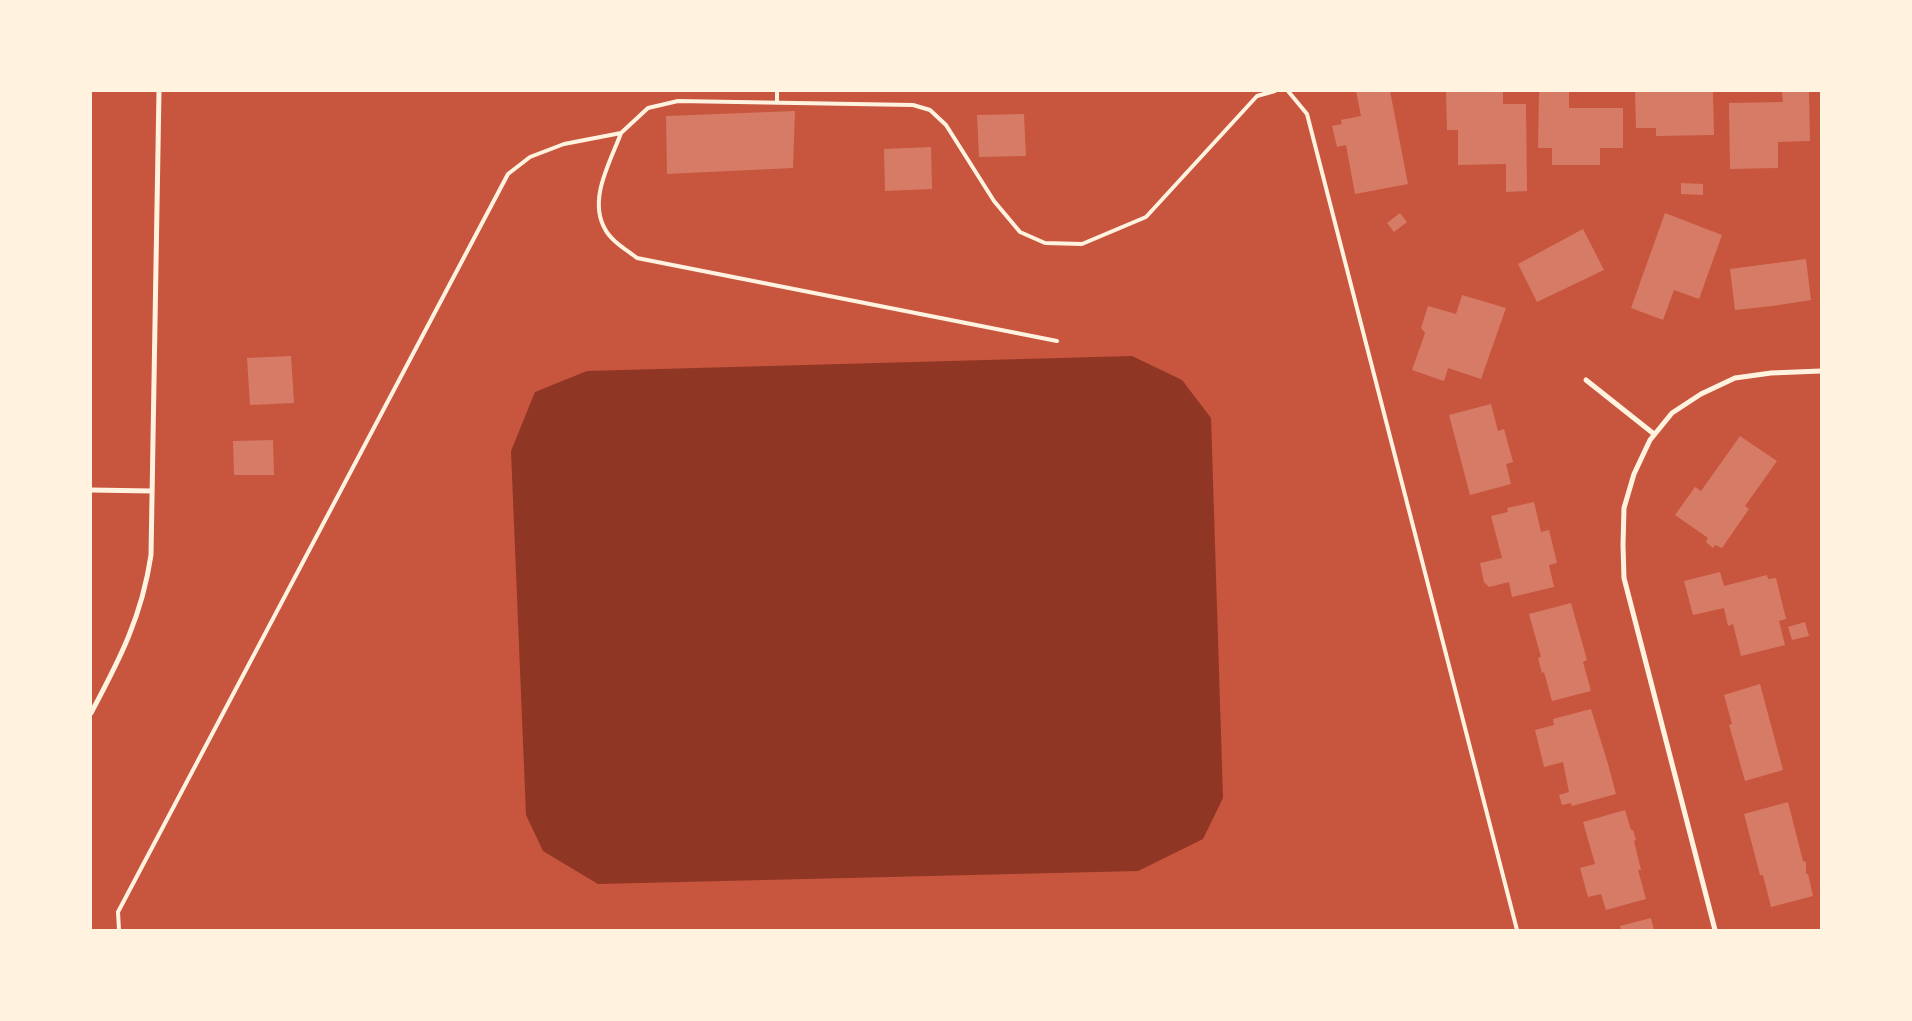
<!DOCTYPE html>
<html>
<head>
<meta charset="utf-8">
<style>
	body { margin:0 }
	#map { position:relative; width:1912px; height:1021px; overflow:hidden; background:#c8553d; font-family:Commissioner,sans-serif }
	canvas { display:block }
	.frame { position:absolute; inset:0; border:92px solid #fff3e0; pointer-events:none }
</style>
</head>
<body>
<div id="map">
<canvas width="1912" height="1021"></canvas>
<div class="frame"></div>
</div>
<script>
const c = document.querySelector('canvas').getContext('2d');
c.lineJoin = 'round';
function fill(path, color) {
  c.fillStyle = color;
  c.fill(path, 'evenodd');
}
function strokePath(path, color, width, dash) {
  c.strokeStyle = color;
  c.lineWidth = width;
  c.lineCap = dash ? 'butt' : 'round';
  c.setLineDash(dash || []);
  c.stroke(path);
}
fill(new Path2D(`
	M1132,356L1182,380L1211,418L1223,798L1203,839L1138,871L598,884L543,851L526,815L511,451L535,392L587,371Z`), '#8f3625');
fill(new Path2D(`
	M1356,91H1390L1408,184L1355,194L1346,145L1337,147L1332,126L1342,124L1341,120L1361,116Z
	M1503,91V104H1526L1527,191L1506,192V164L1458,165V130H1447L1446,92Z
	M1539,91H1569V108H1623V148H1600V165H1552V148H1538Z
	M1635,91H1713L1714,135L1656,136V128H1636Z
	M1782,91H1809L1810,141L1778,142V168L1730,169L1729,103L1783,102Z
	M795,111L793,168L667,174L666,116Z
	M1024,114L1026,156L979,157L977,115Z
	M931,147L932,189L885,191L884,149Z
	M1681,183L1703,184V195L1681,194Z
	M1400,213L1407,222L1394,232L1387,223Z
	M1665,213L1722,235L1699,299L1674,290L1663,320L1631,308Z
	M1583,229L1604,270L1537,302L1518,264Z
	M1806,259L1811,300L1772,306L1735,310L1730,269Z
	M1462,295L1506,308L1481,379L1448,368L1444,381L1412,370L1425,333L1421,328L1428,306L1456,314Z
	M291,356L294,403L250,405L247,358Z
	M1491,404L1498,431L1504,429L1513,462L1506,464L1511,484L1470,495L1449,415Z
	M1740,436L1777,461L1745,506L1749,509L1722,548L1715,545L1713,548L1706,542L1708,538L1675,515L1695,487L1701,491Z
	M273,440L274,475H234L233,441Z
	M1534,502L1541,532L1549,530L1557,563L1549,565L1554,587L1512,597L1509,582L1489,587L1484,582L1480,563L1502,558L1491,516L1508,512L1507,508Z
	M1720,572L1724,586L1767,575L1768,579L1776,578L1786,619L1779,621L1785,645L1741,656L1733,624L1728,626L1724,608L1693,615L1684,581Z
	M1571,603L1587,660L1583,662L1591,691L1552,701L1544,672L1542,673L1538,658L1541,657L1529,614Z
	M1805,622L1809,636L1792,640L1788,627Z
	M1760,684L1783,770L1745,781L1729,725L1732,724L1724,695Z
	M1591,709L1608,764L1616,794L1572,806L1571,803L1562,805L1559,795L1569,792L1563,762L1544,767L1535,730L1554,725L1553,719Z
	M1788,802L1803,861L1806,862V874H1808L1813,896L1771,907L1763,875H1760L1744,814Z
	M1625,810L1631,830H1633L1636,840L1634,841L1641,870H1638L1646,899L1606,910L1601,894L1588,897L1580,868L1595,864L1583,822Z
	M1651,918L1654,930H1621L1620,926Z`), '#d67c66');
strokePath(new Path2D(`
	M777,91V103
	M1288,91L1307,114L1517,930
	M621,133L648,108L678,101L913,105L930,110L946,125L994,201L1020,232L1045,243L1082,244L1146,217L1257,96L1275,91
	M119,930L118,912L508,174L530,157L564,144L621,133C610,163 588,199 605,229C611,241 627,250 637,258L1057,341`), '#fff3e0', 4);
strokePath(new Path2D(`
	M1586,380L1654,434
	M91,490L152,491
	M91,713C120,659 142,616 151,555L159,91
	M1715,930L1624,578L1623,545L1624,508L1634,474L1650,440L1672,413L1701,394L1735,378L1771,373L1821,371`), '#fff3e0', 5);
</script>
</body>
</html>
